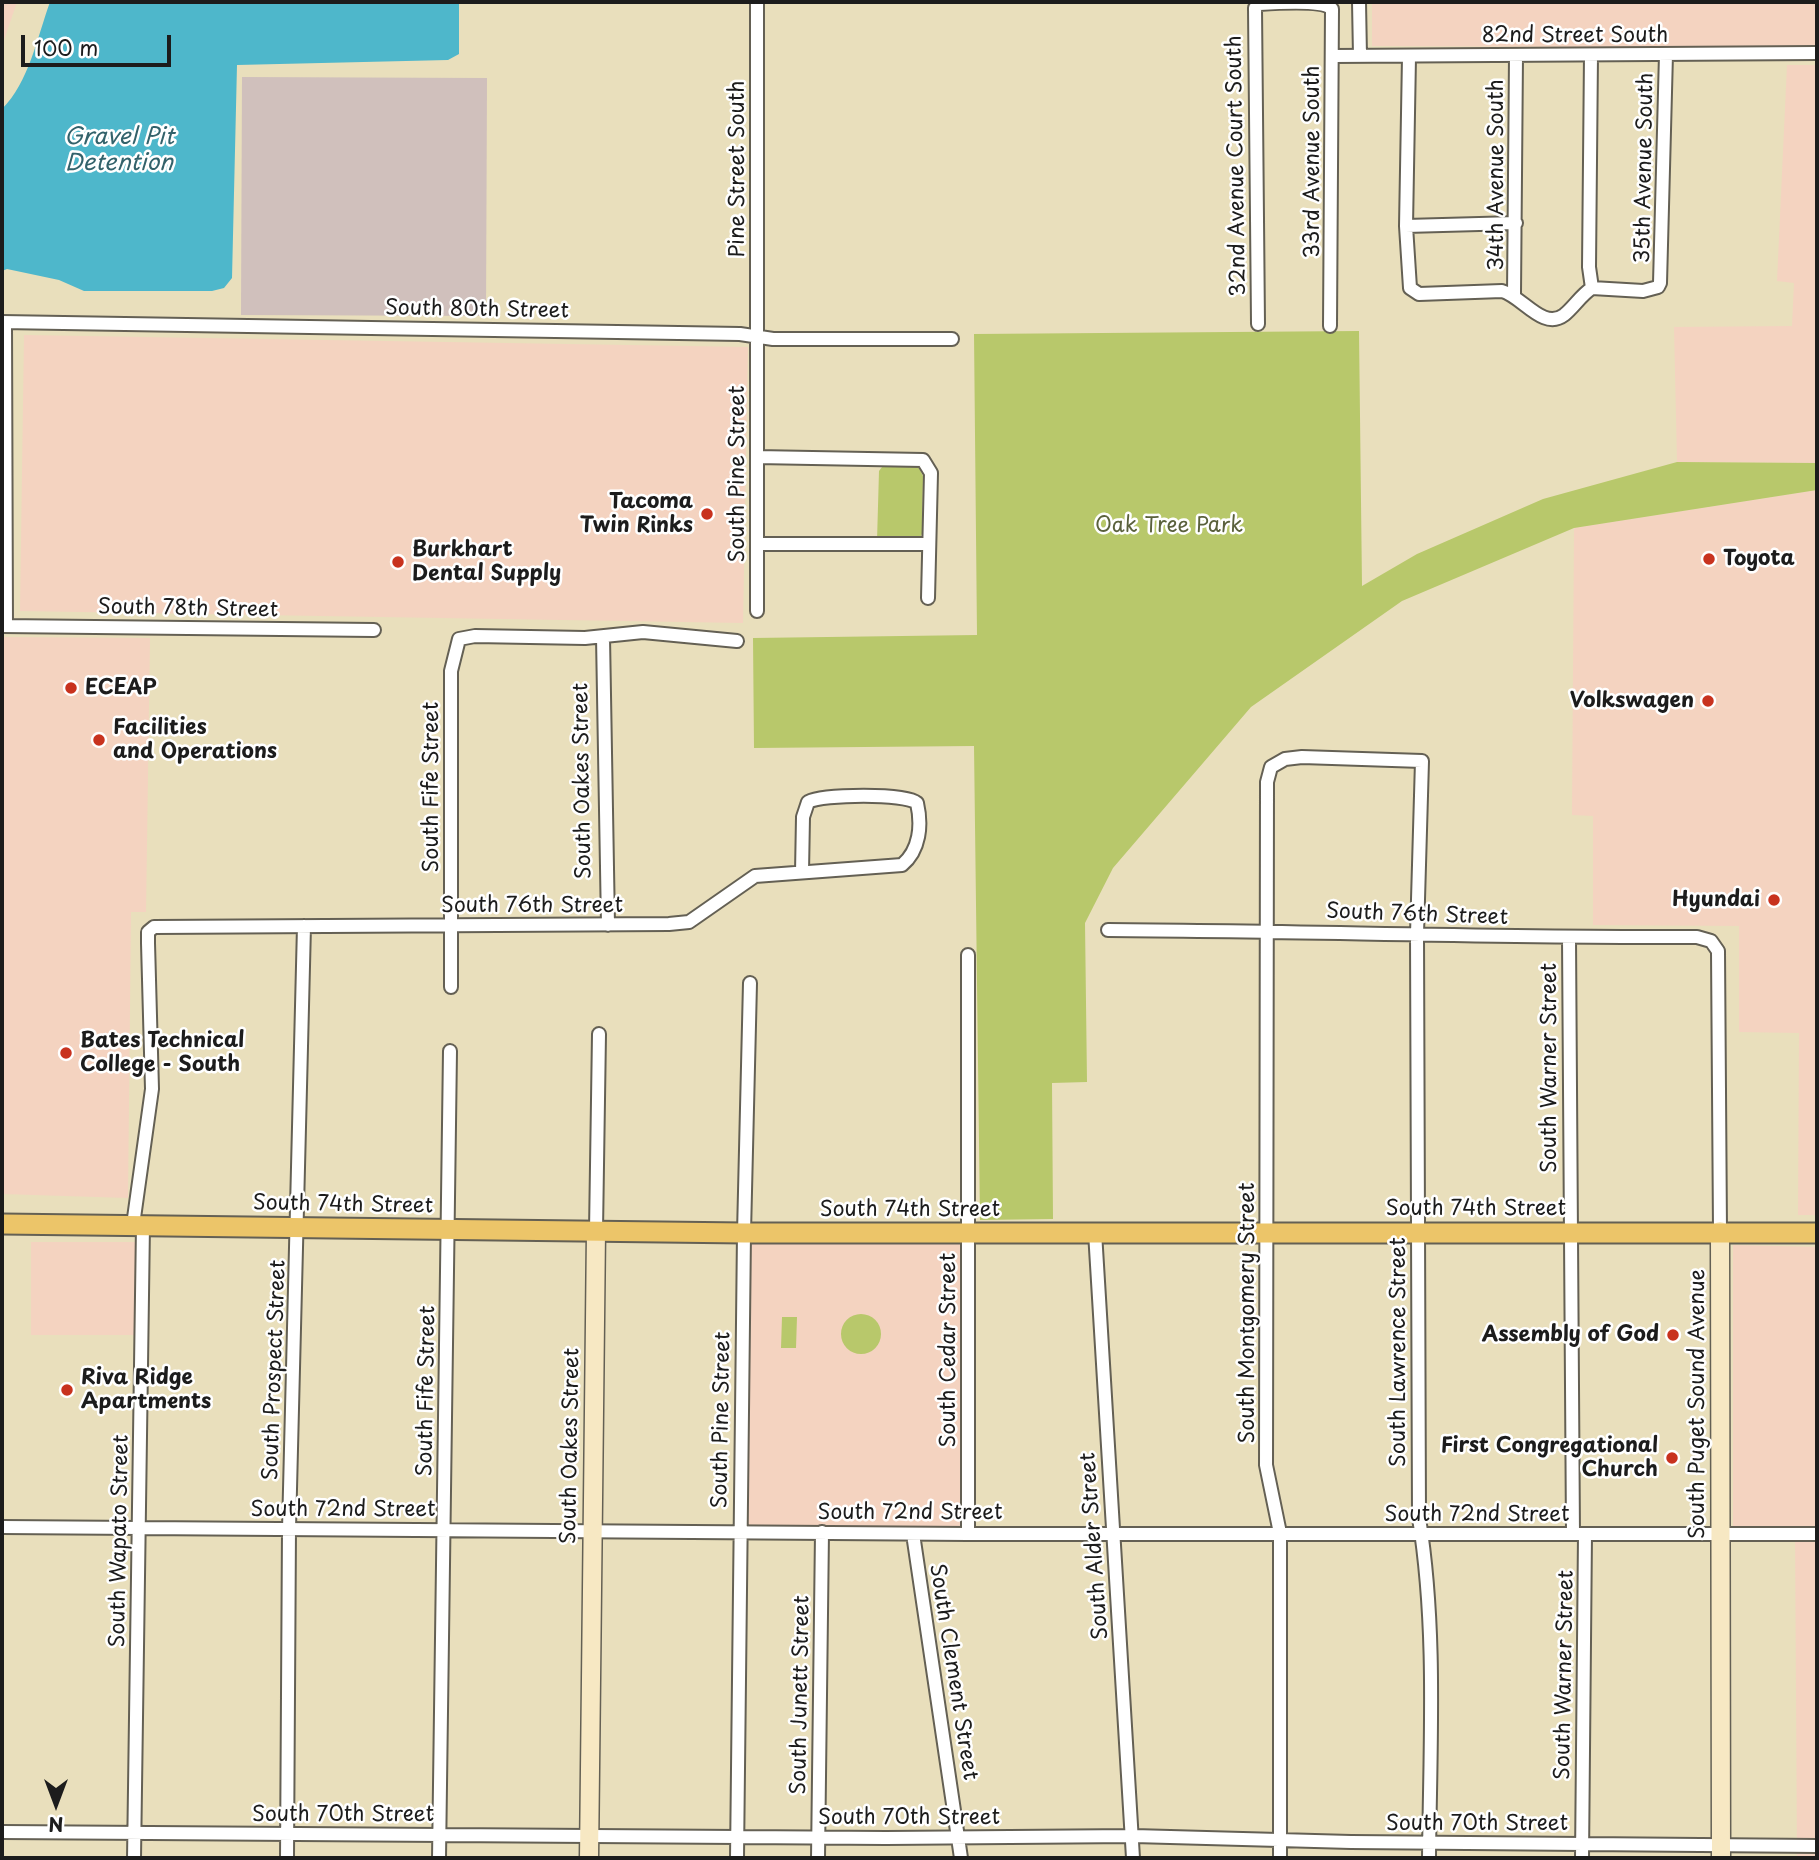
<!DOCTYPE html>
<html>
<head>
<meta charset="utf-8">
<style>
	body { margin:0 }
	#map { position:relative; width:1819px; height:1860px; overflow:hidden; background:#e9dfbc; font-family:"Playpen Sans",sans-serif }
	canvas { display:block }
	.frame { position:absolute; inset:0; border:4px solid #1c1c1c; pointer-events:none }
	.north { position:absolute; left:21px; top:1769px; width:70px; height:70px; -webkit-text-stroke:5px #fff; paint-order:stroke; rotate:180deg; font-size:19px; font-weight:700; line-height:28px; text-align:center; color:#1c1c1c }
	.north::after { content:''; display:block; margin:auto; width:24px; height:32px; background:#1c1c1c; clip-path:polygon(50% 0,100% 100%,50% 72%,0 100%) }
	.scale { position:absolute; left:21px; top:35px; width:150px; height:32px; box-sizing:border-box; border:4px solid #1c1c1c; border-top:0; padding-left:9px; font-size:21px; line-height:24px; white-space:nowrap; color:#1c1c1c; -webkit-text-stroke:5px #fff; paint-order:stroke }
</style>
</head>
<body>
<div id="map">
<canvas width="1819" height="1860"></canvas>
<div class="frame"></div>
<div class="north">N</div>
<div class="scale">100 m</div>
</div>
<script>
const c = document.querySelector('canvas').getContext('2d');
c.lineJoin = 'round';
function fill(path, color) {
  c.fillStyle = color;
  c.fill(path, 'evenodd');
}
function strokePath(path, color, width, dash) {
  c.strokeStyle = color;
  c.lineWidth = width;
  c.lineCap = dash ? 'butt' : 'round';
  c.setLineDash(dash || []);
  c.stroke(path);
}
function label(font, color, halo, rows, align = 'center') {
  c.font = font + ' "Playpen Sans",sans-serif';
  c.lineWidth = 5;
  c.setLineDash([]);
  c.textBaseline = 'middle';
  c.strokeStyle = halo;
  c.fillStyle = color;
  for (const [text, x, y, turn = 0] of rows) {
    c.save();
    c.translate(x, y);
    c.rotate((+turn || 0) * Math.PI / 180);
    c.textAlign = isNaN(turn) ? turn : align;
    if (halo) c.strokeText(text, 0, 0);
    c.fillText(text, 0, 0);
    c.restore();
  }
}
fill(new Path2D(`
	M2,2H17L2,46Z
	M1372,2H1817V48L1372,46Z
	M1787,65H1817V463L1677,462L1674,327L1792,326L1794,283L1777,281Z
	M24,335L748,347L743,623L20,611Z
	M1817,490V1215H1798L1799,1033L1739,1032V926L1593,925V816L1572,815L1574,528Z
	M2,637L150,638L146,912H131L128,1198L2,1194Z
	M744,1233H968V1534L740,1531Z
	M31,1242H136L135,1335H31Z
	M1733,1245L1817,1247V1858H1797L1795,1527L1733,1526Z`), '#f4d3c0');
fill(new Path2D(`
	M242,77L487,78L486,316L241,315Z`), '#d0c0bc');
fill(new Path2D(`
	M1359,331L1362,586L1417,554L1543,499L1677,462L1817,463V490L1574,528L1402,601L1251,707L1113,868L1085,923L1087,1082L1052,1083L1053,1219L980,1220L974,746L754,748L753,638L977,635L974,334Z
	M913,466L919,468L923,476L922,534L919,539L877,541L879,471L882,467Z
	M841 1334a20 20 0 1 1 40 0a20 20 0 1 1-40 0Z
	M782,1317H797L796,1348H781Z`), '#b8c86b');
fill(new Path2D(`
	M50,2H459V54L448,60L237,65L232,278L224,288L212,291H84L59,280L7,269L2,271V109C29,82 37,38 50,2Z`), '#4eb7cb');
const street = new Path2D(`
	M1359,2L1360,56
	M1591,55L1589,267L1592,288
	M1333,56L1817,53
	M1409,57L1406,226L1410,288L1419,294L1502,291C1522,296 1543,331 1564,315C1574,307 1581,295 1592,288L1643,291L1658,287L1660,283L1666,54
	M1406,226L1516,223
	M1514,294L1516,56
	M2,322L740,334L773,339H952
	M5,323L6,626
	M1258,324L1255,8L1259,4C1275,3 1323,0 1332,9L1330,326
	M757,457L923,460L931,473L928,598
	M757,544H928
	M757,611V2
	M2,626L374,630
	M603,637L608,925
	M1108,930C1305,931 1500,938 1697,937L1711,941L1718,951L1720,1231
	M1569,938L1573,1534
	M451,987V671L459,639L475,636L585,638L643,632L737,641
	M133,1225L152,1089L148,943V932L154,927L669,924L689,922L755,876L902,865C920,850 922,825 917,803C905,793 823,794 808,802L803,817L802,872
	M596,1231L599,1034
	M1095,1232L1133,1858
	M2,1527L968,1534H1817
	M913,1534L961,1858
	M968,1534V955
	M2,1832L886,1838L1134,1836L1351,1842L1817,1846
	M134,1858L143,1225
	M287,1858L289,1529L304,926
	M439,1858L450,1051
	M737,1858L744,1233L750,983
	M818,1858L822,1532
	M1280,1858V1533L1266,1465L1267,782L1271,767L1285,759L1302,757L1422,761L1417,934L1419,1518C1437,1630 1430,1745 1429,1858
	M1582,1858L1585,1534`);
const secondary = new Path2D(`
	M1720,1231L1721,1858
	M589,1858L596,1231`);
const primary = new Path2D(`
	M2,1224L744,1233H1817`);
strokePath(street, '#646054', 16);
strokePath(secondary, '#646054', 21);
strokePath(primary, '#646054', 23);
strokePath(street, '#fff', 12);
strokePath(secondary, '#f7e8c3', 18);
strokePath(primary, '#ecc569', 19);
for (const [x, y, r, color] of [
	[707,514,7,"#c8321e"],
	[1709,559,7,"#c8321e"],
	[398,562,7,"#c8321e"],
	[71,688,7,"#c8321e"],
	[1708,701,7,"#c8321e"],
	[99,740,7,"#c8321e"],
	[1774,900,7,"#c8321e"],
	[66,1053,7,"#c8321e"],
	[1673,1335,7,"#c8321e"],
	[67,1390,7,"#c8321e"],
	[1672,1458,7,"#c8321e"]
]) {
  const dot = new Path2D();
  dot.arc(x, y, r, 0, 2 * Math.PI);
  c.fillStyle = color;
  c.fill(dot);
  strokePath(dot, '#fff', 2.5);
}
label('21px', '#1c1c1c', '#fff', [
	["82nd Street South",1575,36],
	["33rd Avenue South",1313,162,-90],
	["32nd Avenue Court South",1237,166,-91],
	["35th Avenue South",1645,168,-89],
	["Pine Street South",738,169,-90],
	["34th Avenue South",1497,175,-90],
	["South 80th Street",477,310,1],
	["South Pine Street",738,474,-90],
	["South 78th Street",188,609,1],
	["South Oakes Street",583,781,-91],
	["South Fife Street",432,787,-90],
	["South 76th Street",532,906],
	["South 76th Street",1417,915,2],
	["South Warner Street",1550,1068,-90],
	["South 74th Street",343,1205,1],
	["South 74th Street",1476,1209],
	["South 74th Street",910,1210],
	["South Montgomery Street",1248,1313,-90],
	["South Cedar Street",949,1350,-90],
	["South Lawrence Street",1399,1352,-90],
	["South Prospect Street",275,1370,-88],
	["South Fife Street",427,1391,-89],
	["South Puget Sound Avenue",1698,1404,-90],
	["South Pine Street",722,1420,-89],
	["South Oakes Street",571,1446,-89],
	["South 72nd Street",343,1510],
	["South 72nd Street",910,1513],
	["South 72nd Street",1477,1515],
	["South Wapato Street",120,1541,-89],
	["South Alder Street",1095,1546,-94],
	["South Clement Street",953,1672,81],
	["South Warner Street",1565,1675,-89],
	["South Junett Street",801,1695,-89],
	["South 70th Street",343,1815],
	["South 70th Street",909,1818],
	["South 70th Street",1477,1824]
]);
label('bold 21px', '#1c1c1c', '#fff', [
	["Tacoma",693,502,"right"],
	["Twin Rinks",693,526,"right"],
	["Burkhart",412,550],
	["Dental Supply",412,574],
	["Toyota",1723,559],
	["ECEAP",85,688],
	["Volkswagen",1694,701,"right"],
	["Facilities",113,728],
	["and Operations",113,752],
	["Hyundai",1760,900,"right"],
	["Bates Technical",80,1041],
	["College - South",80,1065],
	["Assembly of God",1659,1335,"right"],
	["Riva Ridge",81,1378],
	["Apartments",81,1402],
	["First Congregational",1658,1446,"right"],
	["Church",1658,1470,"right"]
], 'left');
label('21px', '#5a613c', '#fff', [
	["Oak Tree Park",1169,526]
]);
label('italic 23px', '#32626b', '#fff', [
	["Gravel Pit",119,138],
	["Detention",119,164]
]);
</script>
</body>
</html>
